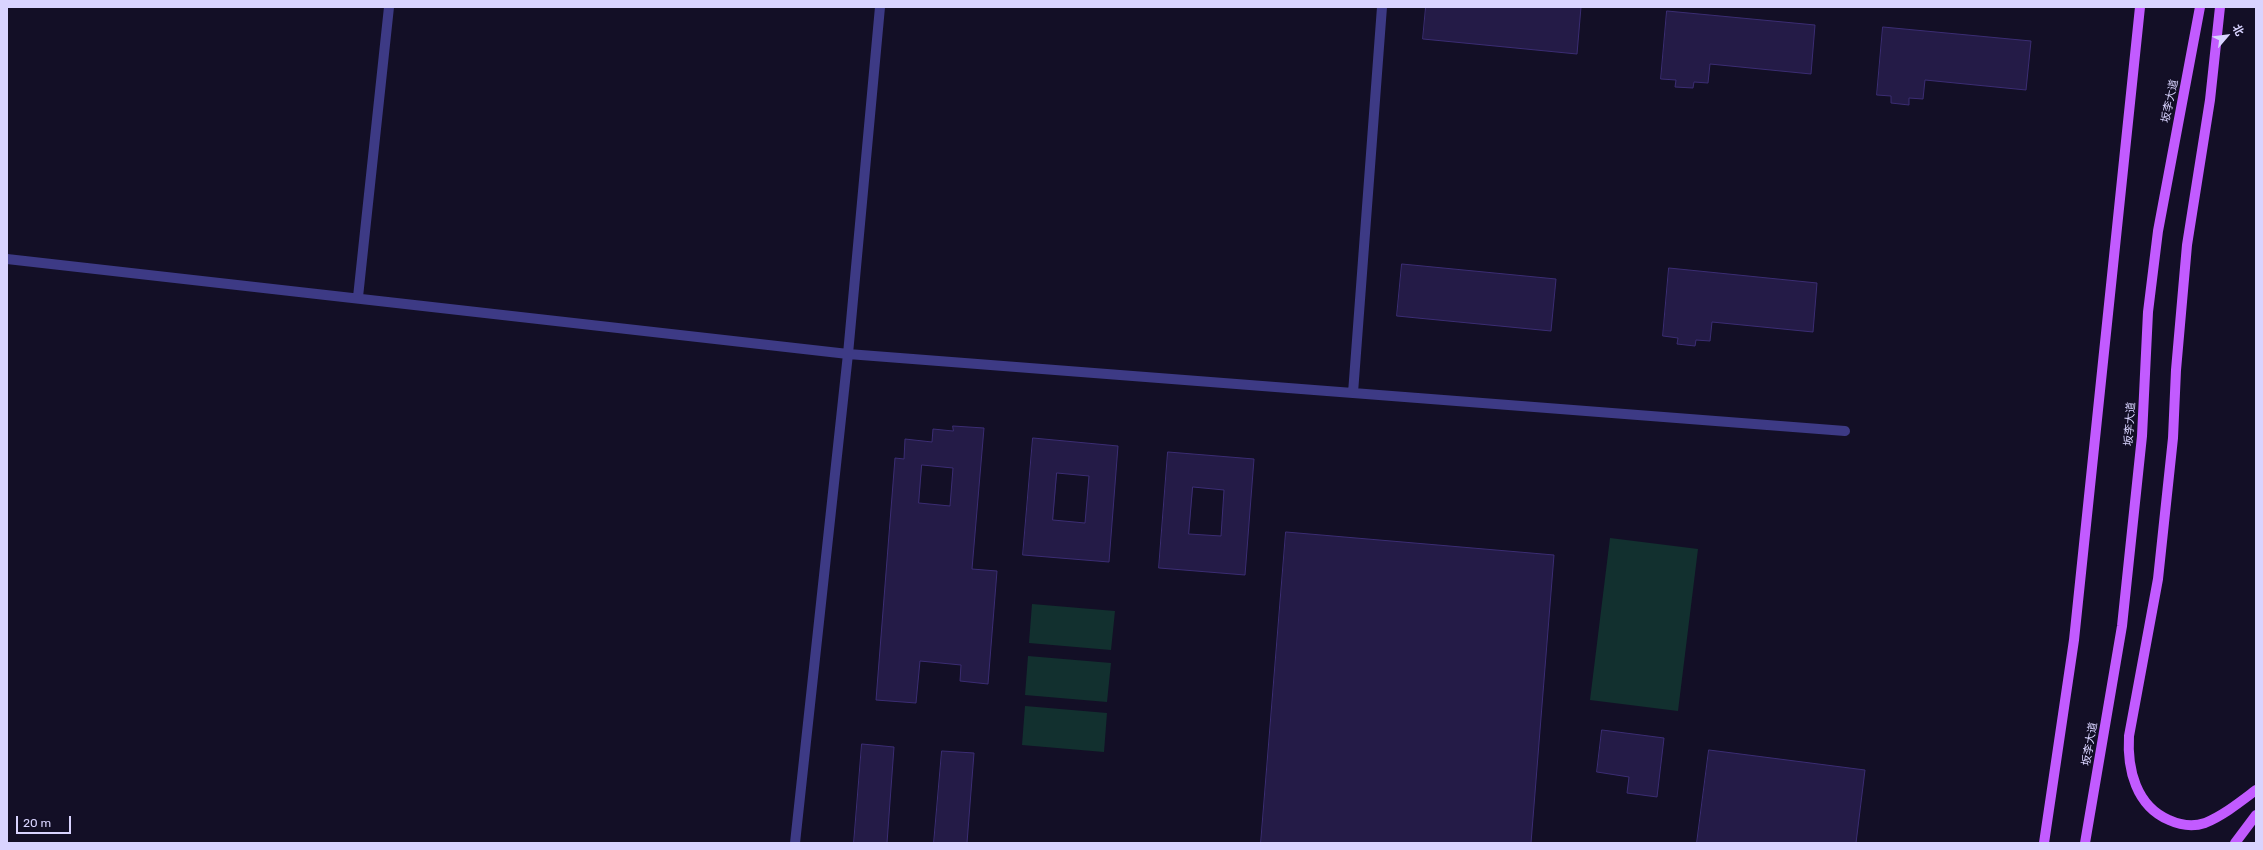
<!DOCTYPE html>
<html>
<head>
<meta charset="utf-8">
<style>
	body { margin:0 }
	#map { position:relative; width:2263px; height:850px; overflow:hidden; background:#130f26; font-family:Rubik,"Noto Sans SC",sans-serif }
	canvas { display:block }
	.frame { position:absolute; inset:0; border:8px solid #d9d4ff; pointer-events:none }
	.north { position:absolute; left:2207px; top:16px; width:40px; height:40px; -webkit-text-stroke:3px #130f26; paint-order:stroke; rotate:62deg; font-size:11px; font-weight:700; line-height:16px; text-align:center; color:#d9d4ff }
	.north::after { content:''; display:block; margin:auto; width:14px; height:18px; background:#d9d4ff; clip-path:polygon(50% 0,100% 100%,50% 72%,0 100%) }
	.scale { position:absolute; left:16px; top:816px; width:55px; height:18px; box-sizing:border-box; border:2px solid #d9d4ff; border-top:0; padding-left:5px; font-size:12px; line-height:14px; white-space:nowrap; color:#d9d4ff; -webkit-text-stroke:3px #130f26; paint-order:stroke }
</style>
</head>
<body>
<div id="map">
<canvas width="2263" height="850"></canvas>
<div class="frame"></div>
<div class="north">北</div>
<div class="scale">20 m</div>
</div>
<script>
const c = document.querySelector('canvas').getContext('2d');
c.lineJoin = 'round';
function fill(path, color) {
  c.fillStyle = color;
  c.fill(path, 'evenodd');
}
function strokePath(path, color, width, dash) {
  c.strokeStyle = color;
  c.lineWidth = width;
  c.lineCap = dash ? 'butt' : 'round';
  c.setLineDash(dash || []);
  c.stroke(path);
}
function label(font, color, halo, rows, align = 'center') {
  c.font = font + ' Rubik,"Noto Sans SC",sans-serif';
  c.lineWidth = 3;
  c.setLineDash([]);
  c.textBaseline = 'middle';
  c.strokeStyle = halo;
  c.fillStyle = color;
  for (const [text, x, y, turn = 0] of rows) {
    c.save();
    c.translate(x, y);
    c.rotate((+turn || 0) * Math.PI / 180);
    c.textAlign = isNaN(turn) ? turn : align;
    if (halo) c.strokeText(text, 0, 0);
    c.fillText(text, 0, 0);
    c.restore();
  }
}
fill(new Path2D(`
	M1610,538L1698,549L1678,711L1590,700Z
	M1032,604L1115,611L1111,650L1029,643Z
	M1028,656L1111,663L1107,702L1025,695Z
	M1025,706L1107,713L1104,752L1022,745Z`), '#12302f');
const building = new Path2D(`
	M1426,7H1581L1577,54L1423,39Z
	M1667,11L1815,25L1811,74L1710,64L1708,83L1694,82L1693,88L1675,87L1676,80L1661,79Z
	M1883,27L2031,41L2026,90L1925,80L1923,99L1909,98V105L1891,103V96L1877,95Z
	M1402,264L1556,279L1551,331L1397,316Z
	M1669,268L1817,283L1813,332L1712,322L1710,341L1696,340L1695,346L1677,344L1678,338L1663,336Z
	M953,426L984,428L972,569L997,571L988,684L960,681L961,665L920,661L916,703L876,700L895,458L904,459L905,439L932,442L933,429L953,431ZM922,465L953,468L950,506L919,503Z
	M1033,438L1118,446L1109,562L1023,555ZM1057,473L1089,476L1085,523L1053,520Z
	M1168,452L1254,459L1245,575L1159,568ZM1193,487L1224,490L1221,536L1189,534Z
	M1286,532L1554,555L1531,843H1261Z
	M1602,730L1664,738L1657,797L1627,793L1629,777L1597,772Z
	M862,744L894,747L887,843H854Z
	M1709,750L1865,770L1856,843H1697Z
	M942,751L974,753L967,843H934Z`);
fill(building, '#241b47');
strokePath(building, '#3b2d73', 1);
strokePath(new Path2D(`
	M7,259L848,354L1845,431
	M358,297L389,7
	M1353,393L1382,7
	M795,843L848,354L880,7`), '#3d3a85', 10);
strokePath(new Path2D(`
	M2220,7L2210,100L2187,245L2176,370L2173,438L2158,579L2129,736C2127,769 2136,806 2169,820C2180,825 2193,827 2205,823C2224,815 2240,802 2256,790
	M2044,843L2074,640L2140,7
	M2085,843L2122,626L2142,436L2148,312L2158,231L2200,7
	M2235,843L2256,815`), '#c25bff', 10);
label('11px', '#d9d4ff', '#130f26', [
	["坂李大道",2170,101,-78],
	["坂李大道",2130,424,-86],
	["坂李大道",2090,744,-80]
]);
</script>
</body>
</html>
